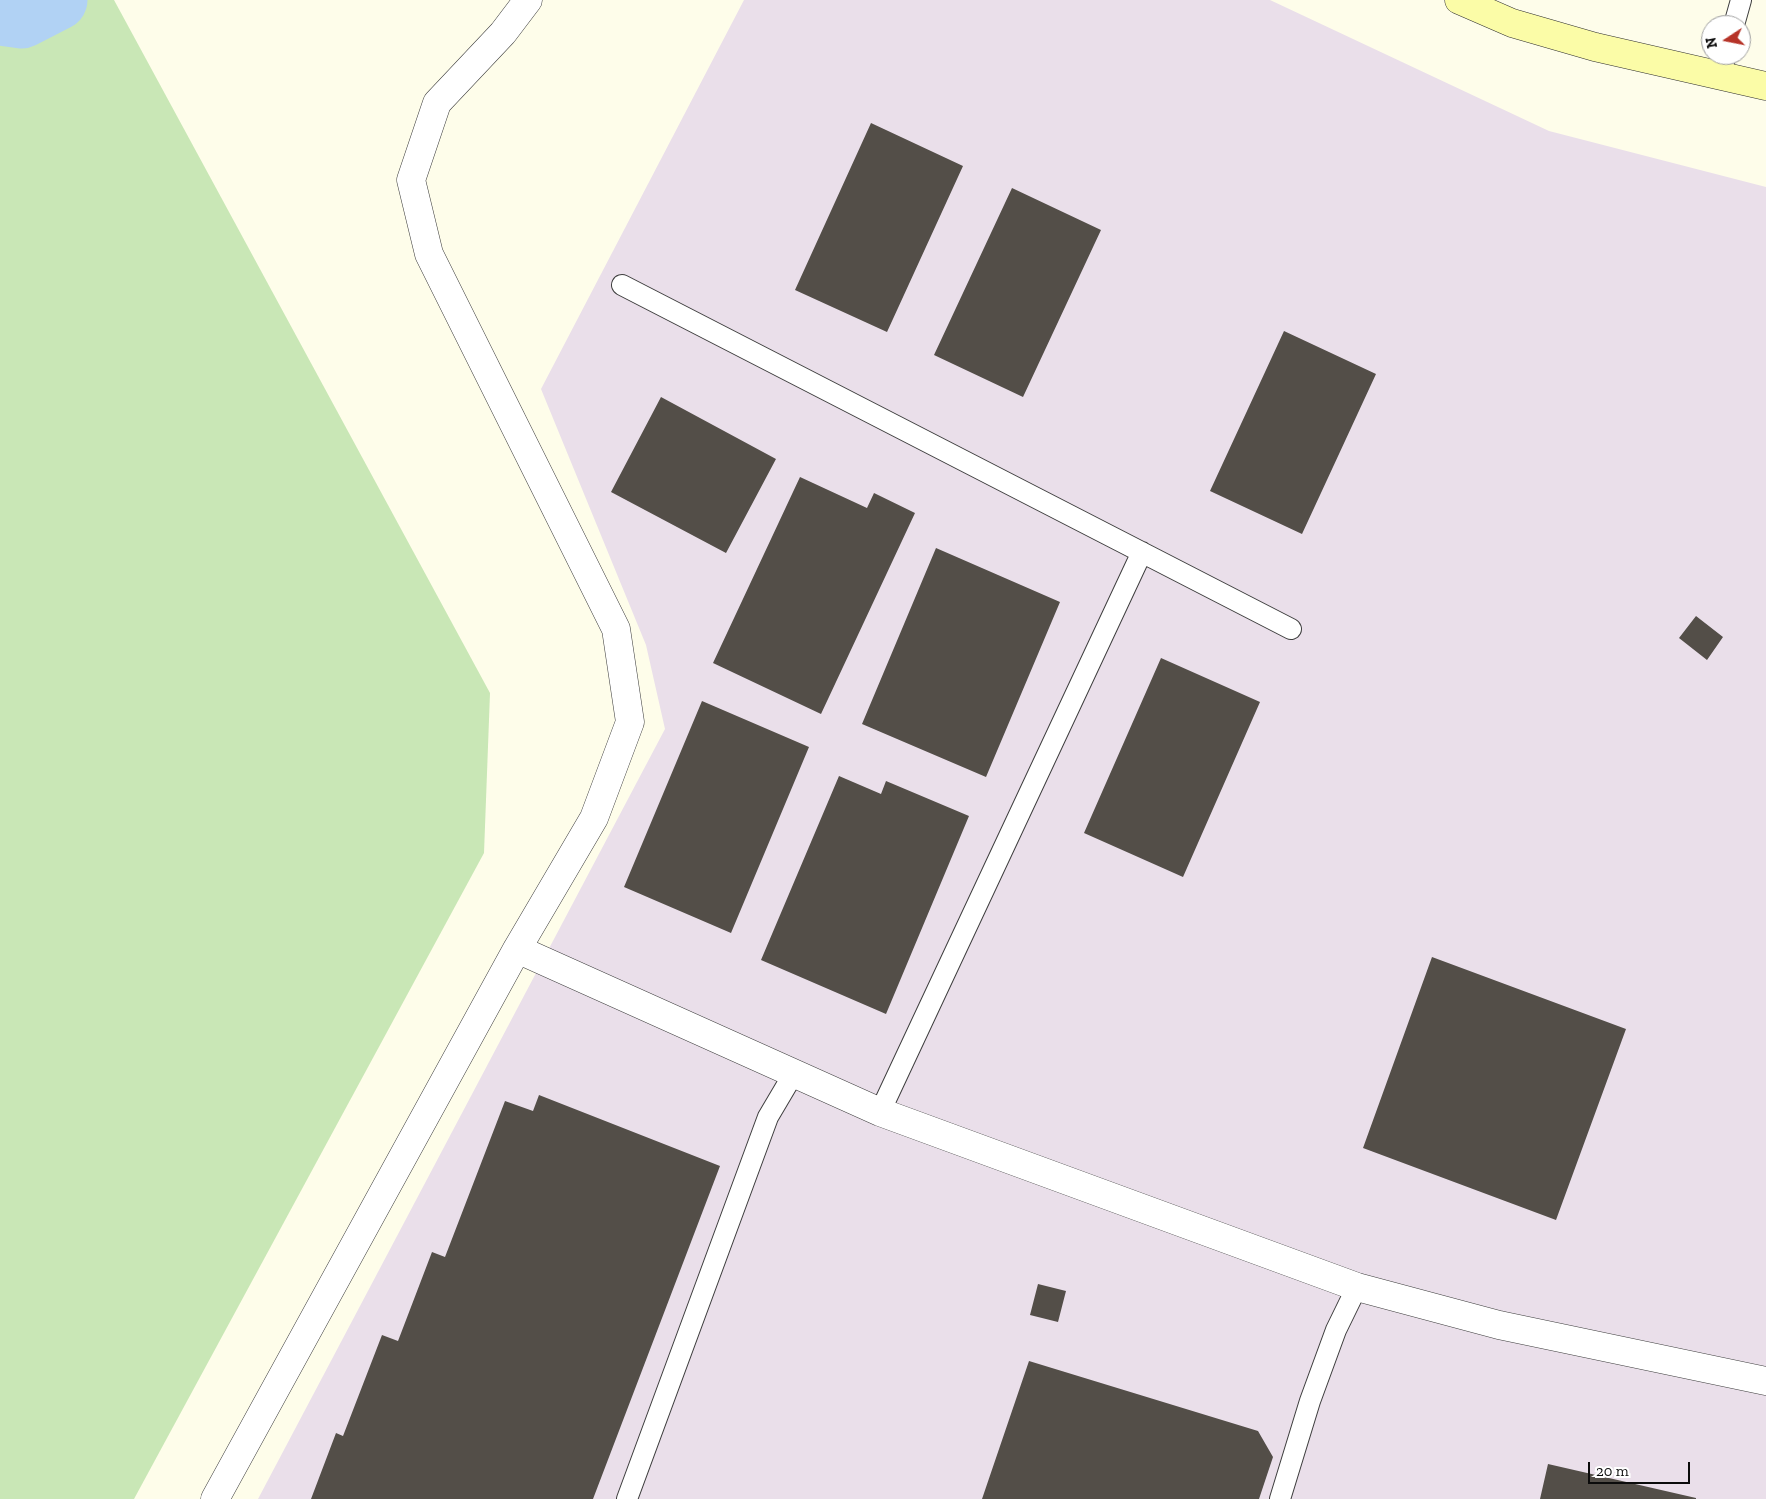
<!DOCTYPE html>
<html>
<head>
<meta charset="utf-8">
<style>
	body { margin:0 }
	#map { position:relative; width:1766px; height:1499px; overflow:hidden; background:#fefdea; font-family:"Zilla Slab",serif }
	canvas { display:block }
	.north { position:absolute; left:1701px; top:15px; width:50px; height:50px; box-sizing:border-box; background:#fff; border:1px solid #9d9d9d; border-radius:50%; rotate:259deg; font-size:14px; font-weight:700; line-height:20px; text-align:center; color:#0b0b0b }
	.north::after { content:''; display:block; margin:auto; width:18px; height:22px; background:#b63328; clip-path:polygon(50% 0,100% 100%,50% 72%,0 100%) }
	.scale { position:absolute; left:1588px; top:1462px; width:102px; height:22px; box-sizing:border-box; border:2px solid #0b0b0b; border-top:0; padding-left:6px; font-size:15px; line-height:18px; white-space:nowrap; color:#0b0b0b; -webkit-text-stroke:4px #fff; paint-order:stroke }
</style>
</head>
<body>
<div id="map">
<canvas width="1766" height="1499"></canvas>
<div class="north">N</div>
<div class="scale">20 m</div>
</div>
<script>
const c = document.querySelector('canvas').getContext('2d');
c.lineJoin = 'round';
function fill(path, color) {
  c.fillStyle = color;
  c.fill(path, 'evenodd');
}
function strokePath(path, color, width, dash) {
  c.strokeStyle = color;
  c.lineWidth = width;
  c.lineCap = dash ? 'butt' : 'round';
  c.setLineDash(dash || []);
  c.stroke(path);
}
fill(new Path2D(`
	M744,0H1270L1549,131L1766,187V1499H258L665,729L646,645L541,389Z`), '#eadfea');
fill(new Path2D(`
	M0,0H114L490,693L484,853L134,1499H0Z`), '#c9e7b6');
strokePath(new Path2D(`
	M0,15L22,18L57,0`), '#b1d2f4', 61);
fill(new Path2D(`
	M871,123L963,166L887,332L795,290Z
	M1012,188L1101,230L1023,397L934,355Z
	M1284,331L1376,374L1302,534L1210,491Z
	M661,397L776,459L726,553L611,492Z
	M800,477L867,508L874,493L915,513L821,714L713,663Z
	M936,548L1060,602L986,777L862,724Z
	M1696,616L1723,637L1707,660L1679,638Z
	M1161,658L1260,702L1183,877L1084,833Z
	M702,701L809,747L731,933L624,887Z
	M839,776L881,794L886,781L969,816L886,1014L761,960Z
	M1432,957L1626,1029L1556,1220L1363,1148Z
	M539,1095L720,1166L593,1499H311L336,1433L343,1436L382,1335L398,1341L432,1252L445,1257L505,1101L533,1111Z
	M1038,1284L1066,1291L1058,1322L1030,1315Z
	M1029,1361L1258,1431L1273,1457L1259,1499H982Z
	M1548,1464L1696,1498V1499H1540Z`), '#534e48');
const lane = new Path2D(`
	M1734,25L1741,0
	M1720,76L1726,55
	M622,285L1291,629
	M880,1112L1142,552
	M627,1499L768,1117L794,1073
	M1280,1499L1310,1401L1336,1330L1357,1287`);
const street = new Path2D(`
	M517,949L880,1112L1357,1287L1499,1325L1766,1381
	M215,1499L517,949L594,818L630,722L616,629L429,254L411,180L437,103L503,33L528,0`);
const secondary = new Path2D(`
	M1459,0L1512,23L1595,47L1766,86`);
strokePath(lane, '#3e3e3e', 22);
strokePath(street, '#3e3e3e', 29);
strokePath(secondary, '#2d2d2d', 29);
strokePath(lane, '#fff', 20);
strokePath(street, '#fff', 28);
strokePath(secondary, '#fbfca7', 28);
</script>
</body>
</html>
